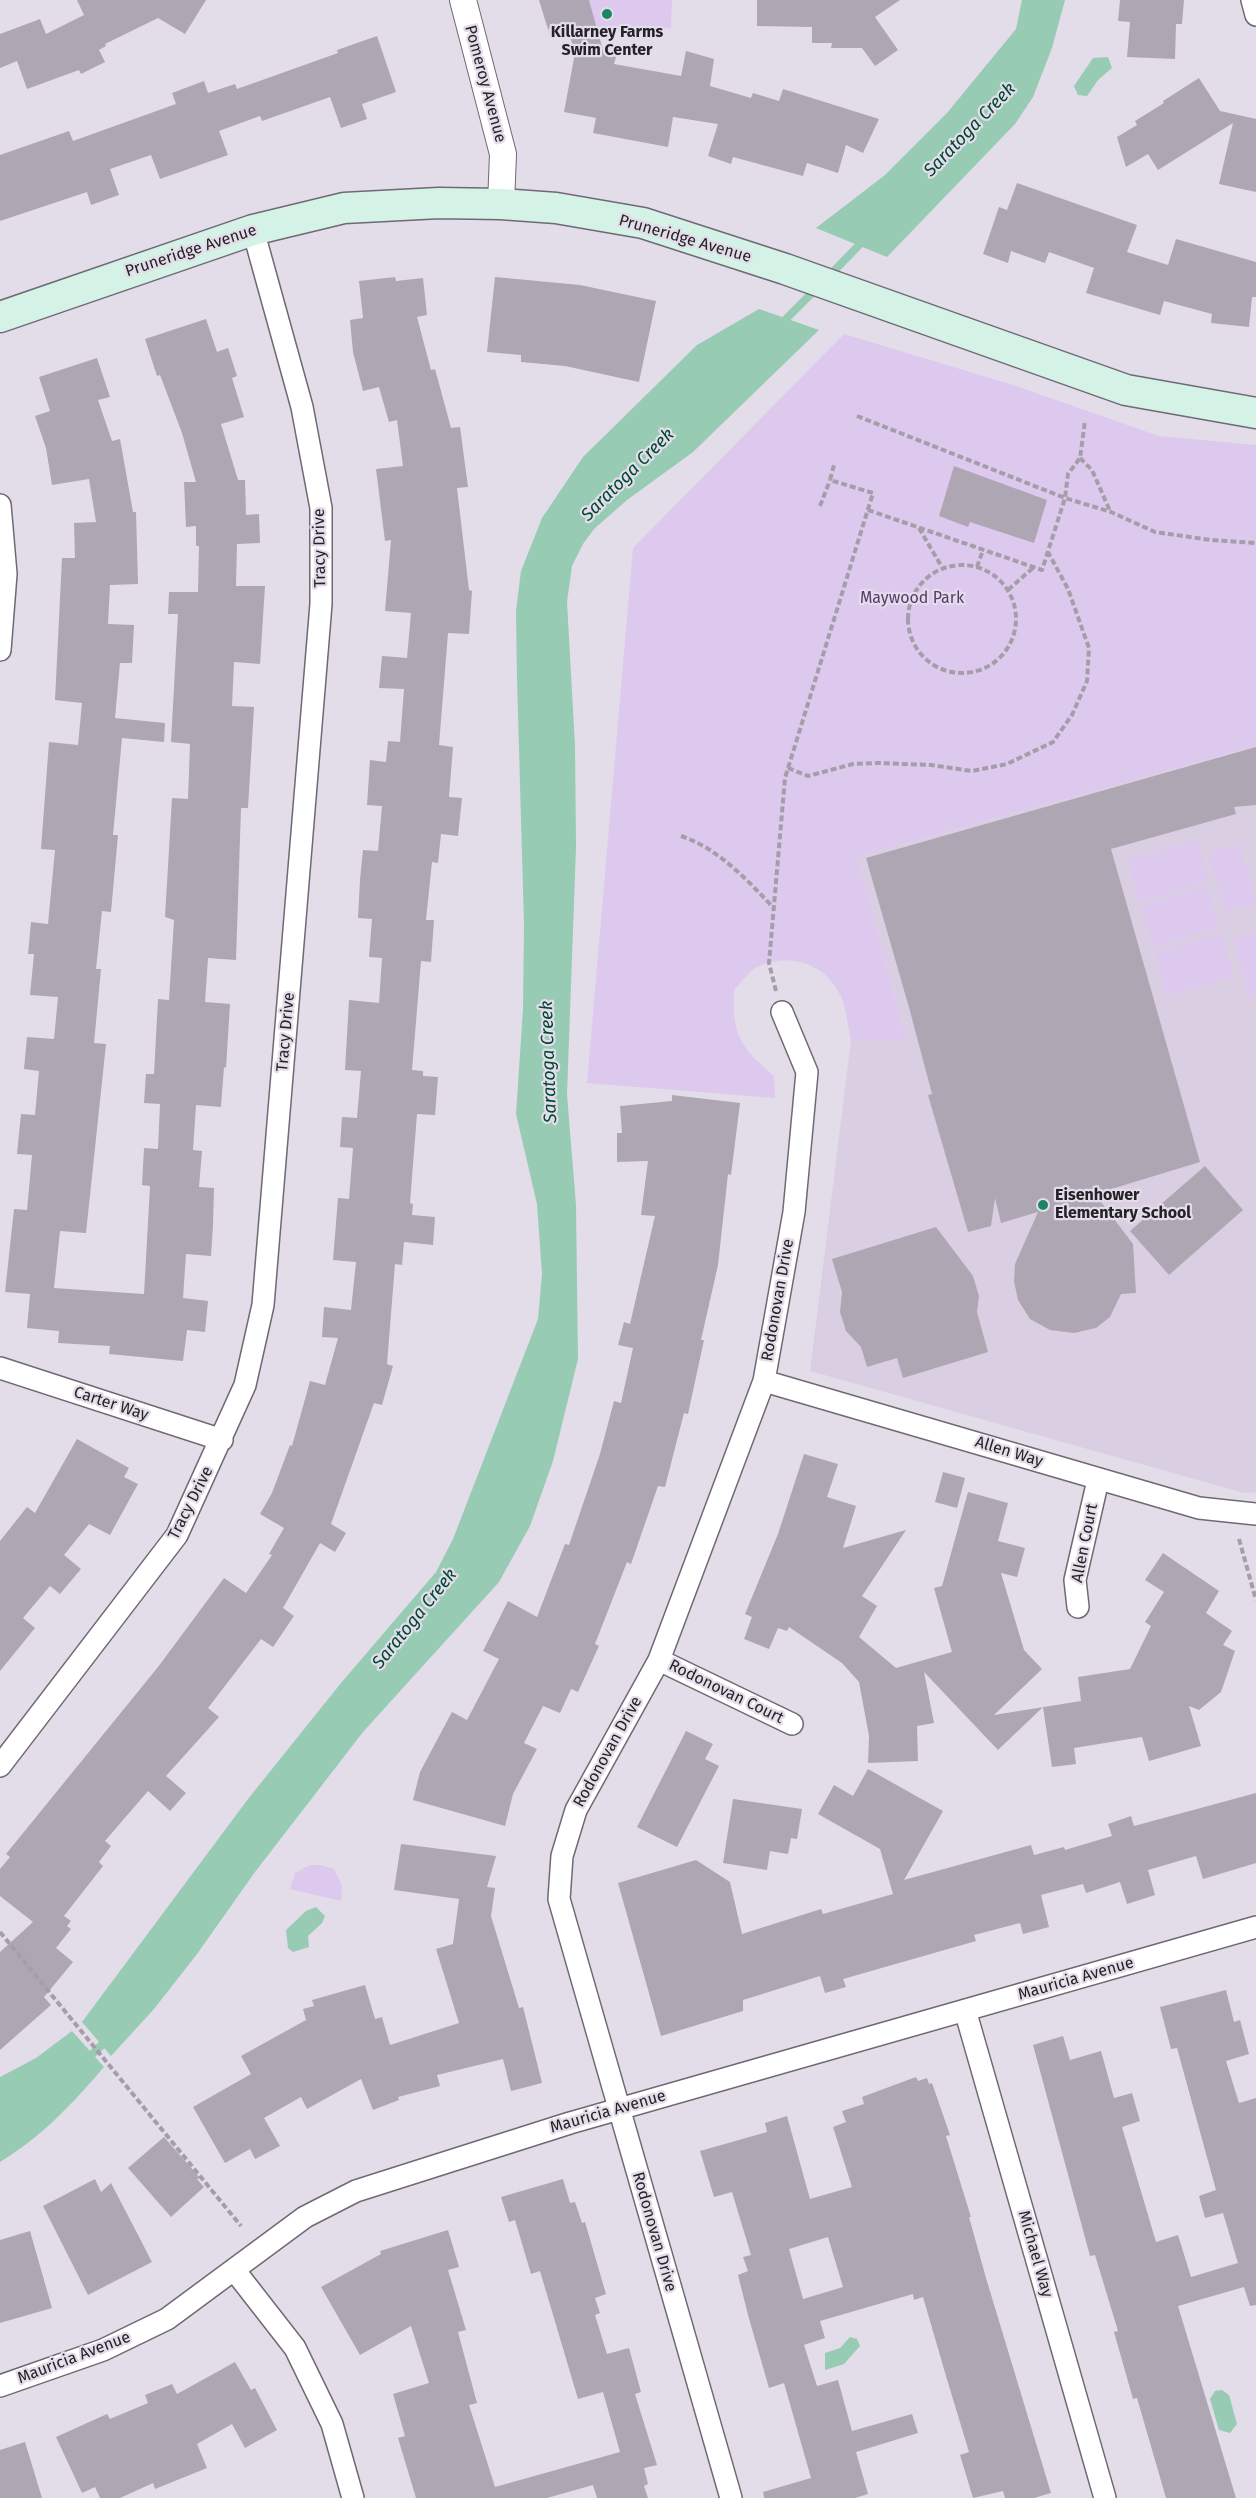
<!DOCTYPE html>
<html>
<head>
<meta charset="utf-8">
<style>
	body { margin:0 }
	canvas { display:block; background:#e3dce9 }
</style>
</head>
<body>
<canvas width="1256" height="2498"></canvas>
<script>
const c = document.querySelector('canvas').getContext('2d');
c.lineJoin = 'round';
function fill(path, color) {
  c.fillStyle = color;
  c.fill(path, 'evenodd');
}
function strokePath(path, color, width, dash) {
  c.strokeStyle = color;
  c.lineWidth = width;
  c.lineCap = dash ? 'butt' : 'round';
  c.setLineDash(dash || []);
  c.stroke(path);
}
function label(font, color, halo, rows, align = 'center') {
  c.font = font + ' "Fira Sans",sans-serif';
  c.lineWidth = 4.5;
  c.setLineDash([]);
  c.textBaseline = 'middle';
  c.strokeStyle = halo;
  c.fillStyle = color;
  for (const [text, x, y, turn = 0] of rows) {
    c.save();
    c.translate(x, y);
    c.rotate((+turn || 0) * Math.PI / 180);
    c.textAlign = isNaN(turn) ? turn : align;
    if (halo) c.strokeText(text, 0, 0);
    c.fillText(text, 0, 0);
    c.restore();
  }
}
fill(new Path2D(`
	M1256,746V1492L1244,1493L810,1371L851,1040H906L858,856Z`), '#dacfe2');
fill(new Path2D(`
	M539,0H672L671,28L550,37Z
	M844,334L1013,385L1159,436L1256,445V746L858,856L906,1040H851C848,1027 847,1012 842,999C828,964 790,951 757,967C749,971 741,983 734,990C732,1035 740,1047 774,1076L775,1098L587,1083L633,548Z
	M1197,839L1209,881L1139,901L1128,859Z
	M1239,844L1256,903L1225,912L1208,853Z
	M1207,886L1219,928L1153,947L1141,906Z
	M1256,932V997L1250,999L1233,938Z
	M1221,933L1234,977L1167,996L1155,952Z
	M310,1865H321L334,1869L342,1885L341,1901L290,1889L295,1873Z`), '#ddc8ee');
fill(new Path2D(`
	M1022,0H1065L1052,48L1033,97L1015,124L887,257L816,228L885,175L947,113L1016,29Z
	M1108,57L1112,68L1098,80L1087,96L1078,95L1074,86L1093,58Z
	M759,309L819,330L693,452L627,500L594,529L583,544L572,566L567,602L575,746L576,847L567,1095L576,1205L578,1359L553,1461L530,1526L499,1582L363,1732L255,1872L197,1954L154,2009L111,2056L82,2022L248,1799L341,1683L436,1572L453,1539L538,1319L542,1274L537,1204L516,1114L523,1009L524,924L517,679L516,611L521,571L542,518L583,457L697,345Z
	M316,1907L325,1916L322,1923L308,1936L309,1947L293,1952L288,1948L286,1930L306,1911Z
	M72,2031L104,2067C70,2106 44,2135 0,2162V2077L36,2058Z
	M850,2337L857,2339L860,2346L844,2364L825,2370V2353L840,2348Z
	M1222,2390L1229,2395L1237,2424L1230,2433L1219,2430L1210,2399L1215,2391Z`), '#97cbb4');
strokePath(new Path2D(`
	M828,277L867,237
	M779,326L819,286
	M85,2061L108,2039`), '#97cbb4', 8);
fill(new Path2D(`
	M77,0H206L185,34L158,18L105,44L106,46L99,50L105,62L81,74L79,70L27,89L17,61L0,68V34L40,19L46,34L84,15Z
	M539,0H589L604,54L616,57L614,64L681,76L686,51L714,59L710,86L751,98L753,93L779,101L783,89L879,119L863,153L846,145L838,173L807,163L803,176L733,157L731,164L708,156L718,124L673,117L668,147L593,133L596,118L564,112L575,53L566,23L548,29Z
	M757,0H900L875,17L898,50L875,66L862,48H831L832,43H812V27L757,26Z
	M1120,0H1184L1182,24H1176L1175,59L1127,57L1130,22L1118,21Z
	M377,36L396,92L362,104L367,119L341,128L330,97L262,121L260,116L219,131L228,155L160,179L151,155L110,169L119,195L91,205L87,192L0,221V155L69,131L73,141L176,104L172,93L204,81L208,93L235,84L237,89L338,53L337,50Z
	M1199,78L1220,111L1256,119V192L1219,184L1233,123L1158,170L1148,154L1126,167L1117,137L1137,125L1135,121L1164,103L1163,101Z
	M1017,183L1137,225L1127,252L1168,265L1176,239L1256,262V297H1252L1249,327L1211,323L1212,314L1164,301L1160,315L1086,293L1094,268L1049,252L1045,263L1011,251L1008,263L983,254L999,207L1007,210Z
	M395,277L396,281L423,278L427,315L417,317L431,370L435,369L451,428L460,427L468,487L457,488L469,590L472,591L469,634L448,633L439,745L453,747L449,797L462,798L458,836L441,834L438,863L432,862L426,920H434L431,962L421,961L412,1070L423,1071V1076L438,1077L435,1115L417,1114L410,1203L413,1204L412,1215L435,1217L433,1245L404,1242L402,1265L395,1264L387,1364L393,1366L382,1405L374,1403L331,1524L346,1533L335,1552L320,1543L283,1608L294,1616L273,1647L261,1639L208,1708L219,1717L166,1776L186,1793L170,1811L148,1791L105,1841L111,1846L99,1862L103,1866L64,1916L71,1921L67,1926L71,1929L56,1948L73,1962L44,1997L51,2005L0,2050V1952L33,1922L0,1896V1869L10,1857L6,1854L158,1667L224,1578L246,1593L272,1555L269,1554L284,1528L260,1514L272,1493L290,1445L292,1446L310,1381L325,1385L338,1338L322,1337L324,1307L351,1310L356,1262L333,1260L338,1198L349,1199L353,1148L340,1147L342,1117L357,1118L361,1071L345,1070L349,1000L379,1003L382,958L369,957L372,919L358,918L360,880L363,850L378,851L382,806L367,805L370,760L386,762L388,741L400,742L404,689L379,688L382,656L407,658L411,613L385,611L391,540L385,541L376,469L403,466L397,420L389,422L379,387L363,391L353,352L350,320L363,318L359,281Z
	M495,277L580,285L656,301L639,382L565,366L521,362V355L487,352Z
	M206,319L217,352L228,348L237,376L232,378L244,417L221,424L238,480H245L246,515L259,514L260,543L237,544L236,586H265L260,664L234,662L232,706L254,707L248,808H241L236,960L208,958L205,1002L230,1004L226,1068L224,1067L221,1107L196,1105L193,1150L202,1151L199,1187L214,1188L213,1225L211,1256L186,1254L183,1298L208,1301L205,1332L187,1330L183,1361L109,1354L110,1346L58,1343L59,1331L27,1328L30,1294L5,1292L14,1209L27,1210L32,1155L17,1154L21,1114L35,1115L39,1071L24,1069L27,1037L54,1039L58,997L30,995L34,954H28L31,922L48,924L55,850L41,849L49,742L78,745L82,703L55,700L62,558H75L74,523L96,522L89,479L52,485L46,448L35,416L50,411L39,377L97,358L110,397L98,400L112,441L120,439L133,512H136L138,584L110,585L108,624L134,625L132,663H120L115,718L165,723L164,742L122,738L113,835H118L111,912L102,911L96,969H101L94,1043L106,1044L86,1233L60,1231L54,1288L144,1294L150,1186L142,1185L144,1148L158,1149L160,1104L144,1103L146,1074H154L158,999L169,1000L174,920L165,917L172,798L188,799L190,744L171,742L178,614H168L169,592H198L199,546H196V526L186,527L184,482H196L182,433L160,375L157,376L145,339Z
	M954,466L1047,500L1034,543L970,522L968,527L939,516Z
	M1256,747V805L1234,807L1236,814L1111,849L1200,1162L1095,1194L1133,1244L1136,1293L1121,1294L1110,1317L1096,1328L1074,1333L1050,1330L1030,1319L1018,1300L1014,1281L1015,1264L1038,1212L1001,1223L995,1198L991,1226L968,1232L928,1095L932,1094L910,1011L866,858Z
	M672,1095L740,1103L731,1175L728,1174L718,1265L701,1340H704L688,1414L684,1413L665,1487L658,1486L631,1564L627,1562L595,1644L599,1646L578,1692L571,1689L560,1713L543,1706L524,1743L537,1749L513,1794L505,1826L413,1800L420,1772L452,1712L467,1720L499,1659L483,1651L508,1601L537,1617L565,1544L569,1545L600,1454L614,1401L621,1403L633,1348L618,1345L624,1322L630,1324L655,1216L641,1215L648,1161L617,1162V1133H622L620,1106L672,1101Z
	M1205,1166L1243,1210L1169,1275L1130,1231Z
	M936,1227L973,1276L979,1296L977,1312L988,1352L903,1378L897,1358L867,1367L861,1347L846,1331L840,1312L842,1292L832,1259Z
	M77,1439L129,1468L124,1477L138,1484L110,1535L89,1524L64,1555L81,1569L60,1594L50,1586L23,1618L35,1628L0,1671V1541L27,1507L35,1513Z
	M804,1454L838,1464L827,1497L856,1506L843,1548L906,1530L862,1596L877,1606L859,1637L896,1668L952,1652L934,1588L942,1586L968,1492L1008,1503L998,1541L1025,1548L1017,1577L1001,1573L1024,1650L1042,1669L994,1715L1081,1701L1078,1677L1130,1669L1151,1626L1145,1622L1164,1592L1145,1580L1163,1553L1219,1591L1206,1613L1232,1631L1223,1645L1235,1651L1221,1692L1199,1710L1189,1706L1201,1746L1149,1761L1142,1737L1074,1748L1076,1764L1052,1767L1043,1707L998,1750L924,1672L934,1723L917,1726L918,1761L868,1763L869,1736L859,1682L842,1663L789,1627L787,1631L778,1628L769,1649L744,1639L752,1617L745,1614L778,1534Z
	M943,1472L965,1478L957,1508L935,1502Z
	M686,1731L713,1744L705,1759L719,1766L677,1847L637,1827Z
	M868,1769L943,1811L904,1880L1031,1845L1034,1855L1064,1847L1065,1850L1112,1836L1108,1824L1131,1816L1134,1826L1256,1793V1863L1203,1879L1196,1856L1148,1870L1155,1895L1127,1904L1120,1882L1086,1893L1083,1884L1041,1895L1049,1927L1023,1934L1020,1923L974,1935L976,1941L843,1979L846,1987L825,1993L820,1976L743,2000V2011L661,2036L618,1883L696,1860L730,1882L742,1934L821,1909L823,1914L893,1894L880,1849L818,1814L834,1785L853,1796Z
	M733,1799L802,1809L797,1839L791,1838L788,1854L770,1851L767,1870L723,1863Z
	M401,1844L496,1856L487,1887L495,1888L491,1916L519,2008L523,2007L542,2083L511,2091L503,2059L437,2075L440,2086L398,2097L399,2100L373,2110L361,2079L307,2109L301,2097L264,2118L280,2146L255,2159L250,2149L225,2163L193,2107L251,2074L241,2056L306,2020L303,2009L314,2006L312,2000L365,1985L375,2019L382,2017L390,2045L459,2023L436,1949L453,1944L459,1899L394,1890Z
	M1226,1990L1234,2022L1240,2020L1249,2054L1226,2061L1239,2103L1256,2098V2305L1250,2306L1244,2287L1178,2306L1236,2498H1166L1137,2398L1133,2399L1114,2332L1118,2331L1095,2255L1090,2256L1033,2045L1063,2036L1070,2060L1101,2051L1114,2098L1132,2093L1140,2121L1122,2127L1156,2242L1178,2235L1191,2277L1238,2263L1223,2213L1205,2218L1199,2196L1216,2190L1177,2048L1171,2049L1160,2007Z
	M916,2077L918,2081L927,2078L929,2084L932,2083L950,2135L946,2136L971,2217H969L986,2278L1051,2493L1034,2498H1005L1003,2491L973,2498L960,2455L969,2452L946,2376L923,2297L914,2300L913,2294L820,2321L825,2338L804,2345L817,2386L838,2380L852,2431L912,2414L918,2433L856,2452L868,2494L855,2498H764L763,2492L811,2478L784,2383L769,2388L748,2315L738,2275L748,2271L743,2257L751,2255L732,2192L714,2197L700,2151L767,2132L765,2123L787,2116L810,2199L852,2187L833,2127L846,2122L842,2111L864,2104L862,2097ZM828,2237L843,2287L803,2299L789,2249Z
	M164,2137L200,2178L197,2179L204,2187L171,2217L128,2168Z
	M95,2179L101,2192L111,2183L152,2262L88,2295L43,2206Z
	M563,2179L570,2203L575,2202L582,2223L585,2222L606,2294L595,2298L600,2313L595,2315L607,2354L629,2348L641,2392L635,2394L657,2465L644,2468L648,2484L644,2486L648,2498H597L593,2485L547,2498H416L398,2438L405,2436L393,2394L429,2383L411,2326L360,2355L321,2287L381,2254L380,2251L448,2230L459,2267L448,2270L466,2330L458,2332L477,2403L469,2405L495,2487L620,2452L603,2392L578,2399L540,2271L531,2274L515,2220L509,2222L501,2197Z
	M30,2231L52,2308L0,2323V2240Z
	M235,2362L251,2390L255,2388L277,2430L245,2448L232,2424L197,2444L207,2468L155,2489L153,2483L120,2498H100L95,2487L82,2493L56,2437L107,2414L110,2419L148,2403L145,2395L172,2384L177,2394Z
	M25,2442L42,2498H0V2450Z`), '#aea7b3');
const minor = new Path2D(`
	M1252,0L1256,15
	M0,505L6,574L0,650
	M0,1368L222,1440
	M764,1381L1199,1508L1256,1514
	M1078,1607L1075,1580L1098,1480
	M659,1660L792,1724
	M0,1766L177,1535L245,1385L263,1305L321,604V508L302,407L253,230
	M965,2010L1105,2498
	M235,2271L295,2348L332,2424L353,2498
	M0,2386L103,2350L167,2319L305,2217L356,2191L570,2123L1256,1927
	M731,2498L559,1899L562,1856L576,1810L659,1660L764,1381L794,1212L807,1072L782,1012`);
const tertiary = new Path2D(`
	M463,0L503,154L501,204`);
const secondary = new Path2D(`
	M0,317L253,230L344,208L439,203L501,204L556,208L643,223L785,269L1126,390L1256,413`);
strokePath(minor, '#6f6974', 24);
strokePath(tertiary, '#6f6974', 28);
strokePath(secondary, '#6f6974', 33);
strokePath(new Path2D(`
	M857,416L1065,498L1111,512L1155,532L1211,540L1256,543
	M1080,458L1092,470L1110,511
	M820,506L830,480
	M868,510L1042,570L1065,498L1068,474L1080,458L1085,421
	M919,528L943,569
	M908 619a54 54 0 1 1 108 0a54 54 0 1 1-108 0Z
	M977,567L983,550
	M1008,590L1034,567
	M788,768L808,776L853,764L878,763L931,765L972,771L1007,764L1053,742L1072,715L1087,681L1089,648L1068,589L1048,552
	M681,836C719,849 745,878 773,907
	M776,991L769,963L785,778L873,493L830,480L834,465
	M1239,1539L1256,1600
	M0,1932L241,2226`), '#a49ea9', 4, [6, 3]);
strokePath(minor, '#fff', 21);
strokePath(tertiary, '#fff', 26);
strokePath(secondary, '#d4f2e6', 30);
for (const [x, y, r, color] of [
	[607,14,6,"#1b8663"],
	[1043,1205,6,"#1b8663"]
]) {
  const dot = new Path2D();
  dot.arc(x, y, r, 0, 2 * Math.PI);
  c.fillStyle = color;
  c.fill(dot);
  strokePath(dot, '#e3dce9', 2);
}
label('bold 16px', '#242227', '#e3dce9', [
	["Killarney Farms",607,33],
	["Swim Center",607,51],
	["Eisenhower",1055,1196,"left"],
	["Elementary School",1055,1214,"left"]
]);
label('16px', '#242227', '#e3dce9', [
	["Pomeroy Avenue",485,84,75],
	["Pruneridge Avenue",685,239,16],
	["Pruneridge Avenue",191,251,-18],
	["Tracy Drive",320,548,-91],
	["Tracy Drive",286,1032,-85],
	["Rodonovan Drive",778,1300,-80],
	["Carter Way",111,1404,18],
	["Allen Way",1009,1452,17],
	["Tracy Drive",191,1503,-63],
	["Allen Court",1085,1543,-79],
	["Rodonovan Court",726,1692,26],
	["Rodonovan Drive",608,1752,-61],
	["Mauricia Avenue",1076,1979,-16],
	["Mauricia Avenue",608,2112,-16],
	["Rodonovan Drive",654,2232,74],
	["Michael Way",1035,2254,74],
	["Mauricia Avenue",74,2358,-21]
]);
label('16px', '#58386d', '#e3dce9', [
	["Maywood Park",912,599]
]);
label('italic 18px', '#004832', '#e3dce9', [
	["Saratoga Creek",970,130,-46],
	["Saratoga Creek",628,475,-45],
	["Saratoga Creek",549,1062,-92],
	["Saratoga Creek",415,1619,-51]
]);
</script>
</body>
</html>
